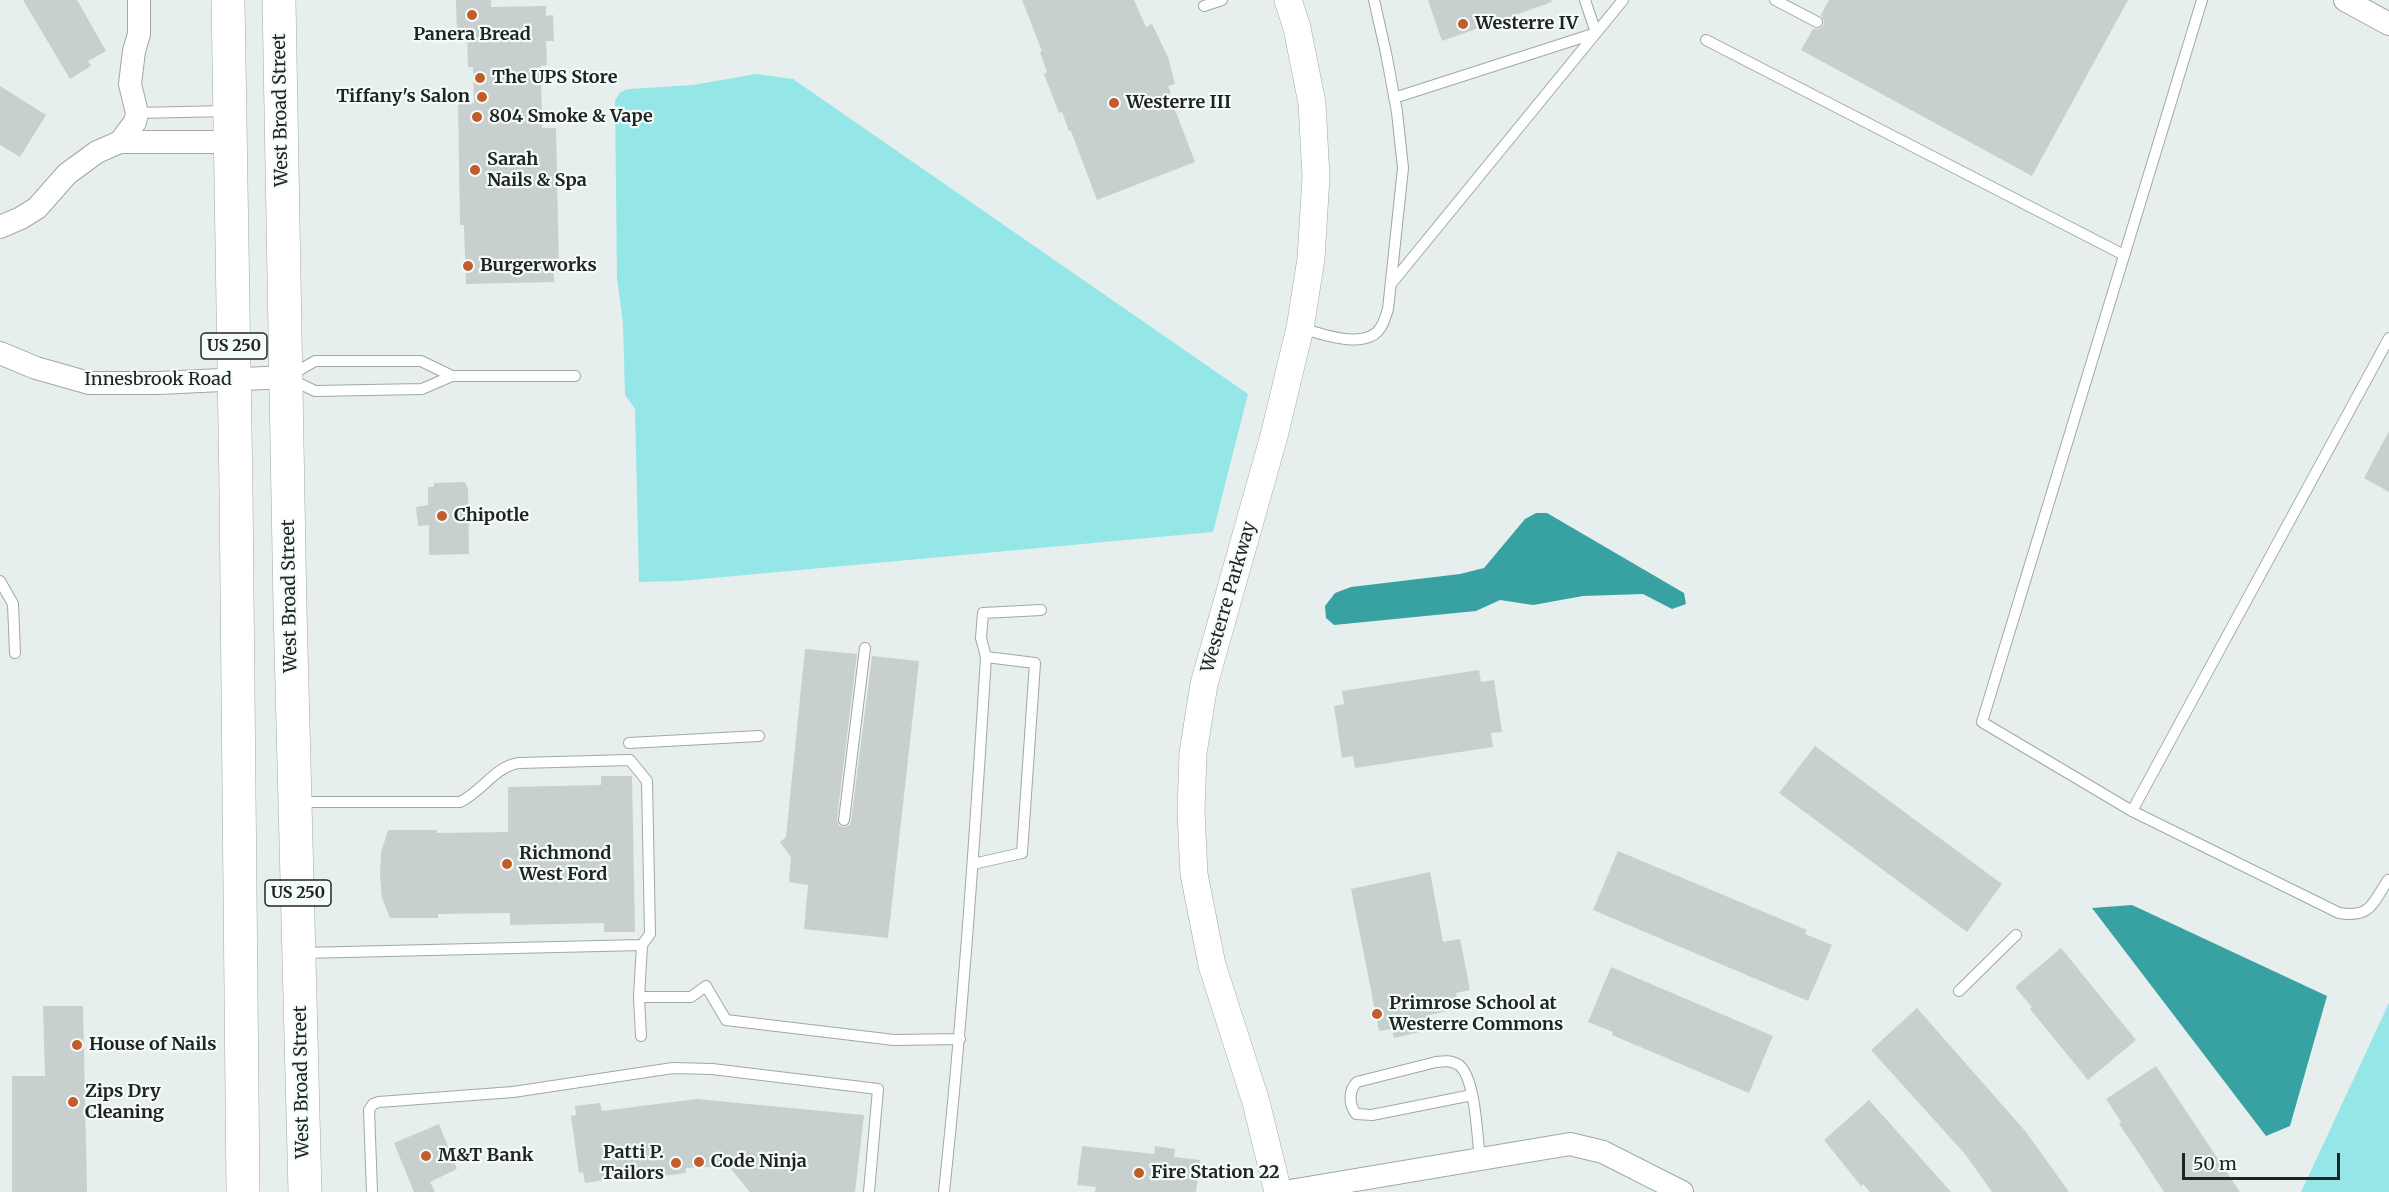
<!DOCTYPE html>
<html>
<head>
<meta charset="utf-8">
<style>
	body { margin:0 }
	#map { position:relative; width:2389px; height:1192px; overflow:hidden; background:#e6eeee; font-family:Merriweather,serif }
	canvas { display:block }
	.scale { position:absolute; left:2182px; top:1153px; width:158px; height:27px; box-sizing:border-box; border:3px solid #212424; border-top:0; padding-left:8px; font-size:18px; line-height:21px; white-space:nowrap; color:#212424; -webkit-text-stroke:4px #f4fbfb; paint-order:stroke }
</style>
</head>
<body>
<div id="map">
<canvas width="2389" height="1192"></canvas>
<div class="scale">50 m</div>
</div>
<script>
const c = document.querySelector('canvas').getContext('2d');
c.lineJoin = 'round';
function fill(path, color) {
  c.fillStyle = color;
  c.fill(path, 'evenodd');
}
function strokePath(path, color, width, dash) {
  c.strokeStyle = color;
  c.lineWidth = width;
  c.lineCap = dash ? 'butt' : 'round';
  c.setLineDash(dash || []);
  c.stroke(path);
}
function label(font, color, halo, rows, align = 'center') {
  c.font = font + ' Merriweather,serif';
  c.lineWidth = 4.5;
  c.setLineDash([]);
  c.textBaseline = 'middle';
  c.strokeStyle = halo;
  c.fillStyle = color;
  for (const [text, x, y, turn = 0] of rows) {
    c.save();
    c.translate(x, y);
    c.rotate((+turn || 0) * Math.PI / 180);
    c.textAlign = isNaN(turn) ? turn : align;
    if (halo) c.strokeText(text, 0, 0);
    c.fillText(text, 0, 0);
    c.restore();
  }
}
fill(new Path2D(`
	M756,74L793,79L1248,394L1213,532L680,581L639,582L635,409L625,395L623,323L617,278L615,101L620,92L629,89L693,85Z
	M2389,1003V1192H2301Z`), '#95e7e7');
fill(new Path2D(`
	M1536,513H1547L1684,593L1686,604L1672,609L1643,594L1583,596L1533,605L1500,600L1476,611L1334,625L1326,618L1325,606L1335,593L1351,587L1460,574L1484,568L1525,519Z
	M2132,905L2327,996L2290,1126L2266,1136L2092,908Z`), '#38a2a3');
fill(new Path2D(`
	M23,0H77L106,51L88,61L91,66L70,79Z
	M456,0H491V7L546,6V16L553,15L554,41H546L547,65L541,66L542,128H556L559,271H554V282L466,284L464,225H460L458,103H474L473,67H468L467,31H457Z
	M1022,0H1134L1146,27L1152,24L1168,57L1175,84L1168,86L1171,93L1169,94L1195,162L1097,200L1071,131H1069L1062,112L1059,113L1044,74L1047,72L1040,52L1042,51Z
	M1428,0H1551L1552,2L1442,41Z
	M1829,0H2128L2032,176L1801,50L1813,29H1818L1823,26L1824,21L1821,15Z
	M0,86L46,115L20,157L0,145Z
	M2389,431V492L2364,478Z
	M465,482L468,489L469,554L429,555V525L418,526L416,507L428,505V487H434V483Z
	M805,649L857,654L837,819L839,826L844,827L850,825L851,821L872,656L919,661L888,938L804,929L808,885L789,882L791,857L780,842L786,837Z
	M1479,670L1481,682L1494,680L1502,732L1491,733L1493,747L1355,768L1353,756L1342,758L1334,706L1344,704L1342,691Z
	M1815,746L2002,884L1967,932L1779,793Z
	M601,776H632L635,932H604V923L510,925V913L438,914V918H390L382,898L380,876L381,853L388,830H437V833L508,832V787L601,785Z
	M1618,851L1807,930L1805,934L1832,945L1808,1001L1593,910Z
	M1430,872L1443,942L1460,939L1470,990L1456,993L1459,1008L1430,1015L1431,1022L1419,1024L1420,1032L1394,1038L1392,1029L1379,1031L1351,889Z
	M2061,948L2136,1040L2088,1080L2030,1009L2032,1007L2015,987Z
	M1611,967L1773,1036L1749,1093L1612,1035L1613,1032L1588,1022Z
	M43,1006H83L87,1192H12V1076H45Z
	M1917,1008L2026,1132L2069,1192H1992L1965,1154L1871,1050Z
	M2156,1066L2240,1192H2164L2138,1152L2119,1124L2121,1122L2106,1099Z
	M697,1099L864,1115L855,1192H750L731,1169L708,1167L686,1168V1173L631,1180L630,1176L585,1183L583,1172L579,1173L571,1116L576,1115L575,1106L600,1103L602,1111Z
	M1869,1100L1951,1192H1870L1863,1184L1861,1186L1824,1140Z
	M439,1124L457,1169L430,1182L435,1192H414L394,1143Z
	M1082,1146L1154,1154L1155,1146L1175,1149L1174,1157L1200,1160L1196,1192H1095L1096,1187L1077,1185Z`), '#c8cfcf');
const service = new Path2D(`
	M1775,0L1817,22
	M2202,0L1982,722L2132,811L2339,913C2371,918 2372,904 2388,880
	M1204,6L1222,0
	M1706,40L2124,255
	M1394,98L1596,33L1585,0
	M137,113L227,111
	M1391,284L1623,0
	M1301,328C1322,334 1367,351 1381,327C1384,322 1386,315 1388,309L1403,168L1397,112L1386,53L1374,0
	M291,375L315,361H421L452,376
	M290,379L315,391L422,389L452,376H575
	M0,581L13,604L15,653
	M629,743L759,736
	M298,802H460C482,792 495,766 519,763L630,760L647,781L650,934L642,945L303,953
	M2132,811L2389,338
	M844,820L865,648
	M973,864L1022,853L1035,663L986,657
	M642,945L639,997H691L706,986L726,1020L894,1040L960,1039
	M1959,991L2016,935
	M639,997L641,1036
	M1472,1095L1372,1115L1356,1114C1349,1104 1348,1091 1357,1082L1436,1062C1444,1061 1451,1060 1459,1065C1476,1079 1477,1137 1480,1159
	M372,1192L369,1110L373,1104L379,1102L513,1092L673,1068L712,1069L878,1089L869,1192
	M944,1192C963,1014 975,836 986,657L981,638L983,613L1041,610`);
const minor = new Path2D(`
	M2345,0L2389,24
	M120,142H231
	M0,227L21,218L37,208L67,174L97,152L120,142L135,122L137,113L130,84L134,51L139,34V0
	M0,353L36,368L89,383H158L286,377
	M1284,1192L1570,1144L1603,1152L1682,1192`);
const tertiary = new Path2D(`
	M1278,1192L1256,1102L1212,965L1194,874L1191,812L1193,753L1204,684L1274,436L1300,328L1311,259L1316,177L1312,103L1297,28L1288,0`);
const primary = new Path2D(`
	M228,0L236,489L243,1192
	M279,0L290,608L305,1192`);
strokePath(service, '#a1a8a7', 12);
strokePath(minor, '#a1a8a7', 24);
strokePath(tertiary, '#a1a8a7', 28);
strokePath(primary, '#a1a8a7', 34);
strokePath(service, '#fff', 10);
strokePath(minor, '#fff', 22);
strokePath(tertiary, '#fff', 27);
strokePath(primary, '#fff', 33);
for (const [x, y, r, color] of [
	[472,15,6,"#c15d28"],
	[1463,24,6,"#c15d28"],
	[480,78,6,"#c15d28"],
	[482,97,6,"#c15d28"],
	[1114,103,6,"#c15d28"],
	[477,117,6,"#c15d28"],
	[475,170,6,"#c15d28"],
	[468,266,6,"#c15d28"],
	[442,516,6,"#c15d28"],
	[507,864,6,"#c15d28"],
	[1377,1014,6,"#c15d28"],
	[77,1045,6,"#c15d28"],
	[73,1102,6,"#c15d28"],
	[426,1156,6,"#c15d28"],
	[699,1162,6,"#c15d28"],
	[676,1163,6,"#c15d28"],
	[1139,1173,6,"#c15d28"]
]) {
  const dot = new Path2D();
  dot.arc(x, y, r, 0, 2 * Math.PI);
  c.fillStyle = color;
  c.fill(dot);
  strokePath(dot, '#f4fbfb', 2);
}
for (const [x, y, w] of [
	[234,346,66],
	[298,893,66]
]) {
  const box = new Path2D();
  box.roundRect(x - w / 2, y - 13, w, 26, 4.5);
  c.fillStyle = '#f4fbfb';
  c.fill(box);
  strokePath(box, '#212424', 1.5);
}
label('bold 16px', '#212424', null, [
	["US 250",234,346],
	["US 250",298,893]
]);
label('bold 18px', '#212424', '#f4fbfb', [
	["Westerre IV",1475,24],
	["Panera Bread",472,35,"center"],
	["The UPS Store",492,78],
	["Tiffany's Salon",470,97,"right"],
	["Westerre III",1126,103],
	["804 Smoke & Vape",489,117],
	["Sarah",487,160],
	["Nails & Spa",487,181],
	["Burgerworks",480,266],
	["Chipotle",454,516],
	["Richmond",519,854],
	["West Ford",519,875],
	["Primrose School at",1389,1004],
	["Westerre Commons",1389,1025],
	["House of Nails",89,1045],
	["Zips Dry",85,1092],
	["Cleaning",85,1113],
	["Patti P.",664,1153,"right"],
	["Tailors",664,1174,"right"],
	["M&T Bank",438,1156],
	["Code Ninja",711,1162],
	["Fire Station 22",1151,1173]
], 'left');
label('18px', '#212424', '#f4fbfb', [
	["West Broad Street",281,110,-91],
	["Innesbrook Road",158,380],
	["West Broad Street",290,596,-91],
	["Westerre Parkway",1229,597,-74],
	["West Broad Street",302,1082,-91]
]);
</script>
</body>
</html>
